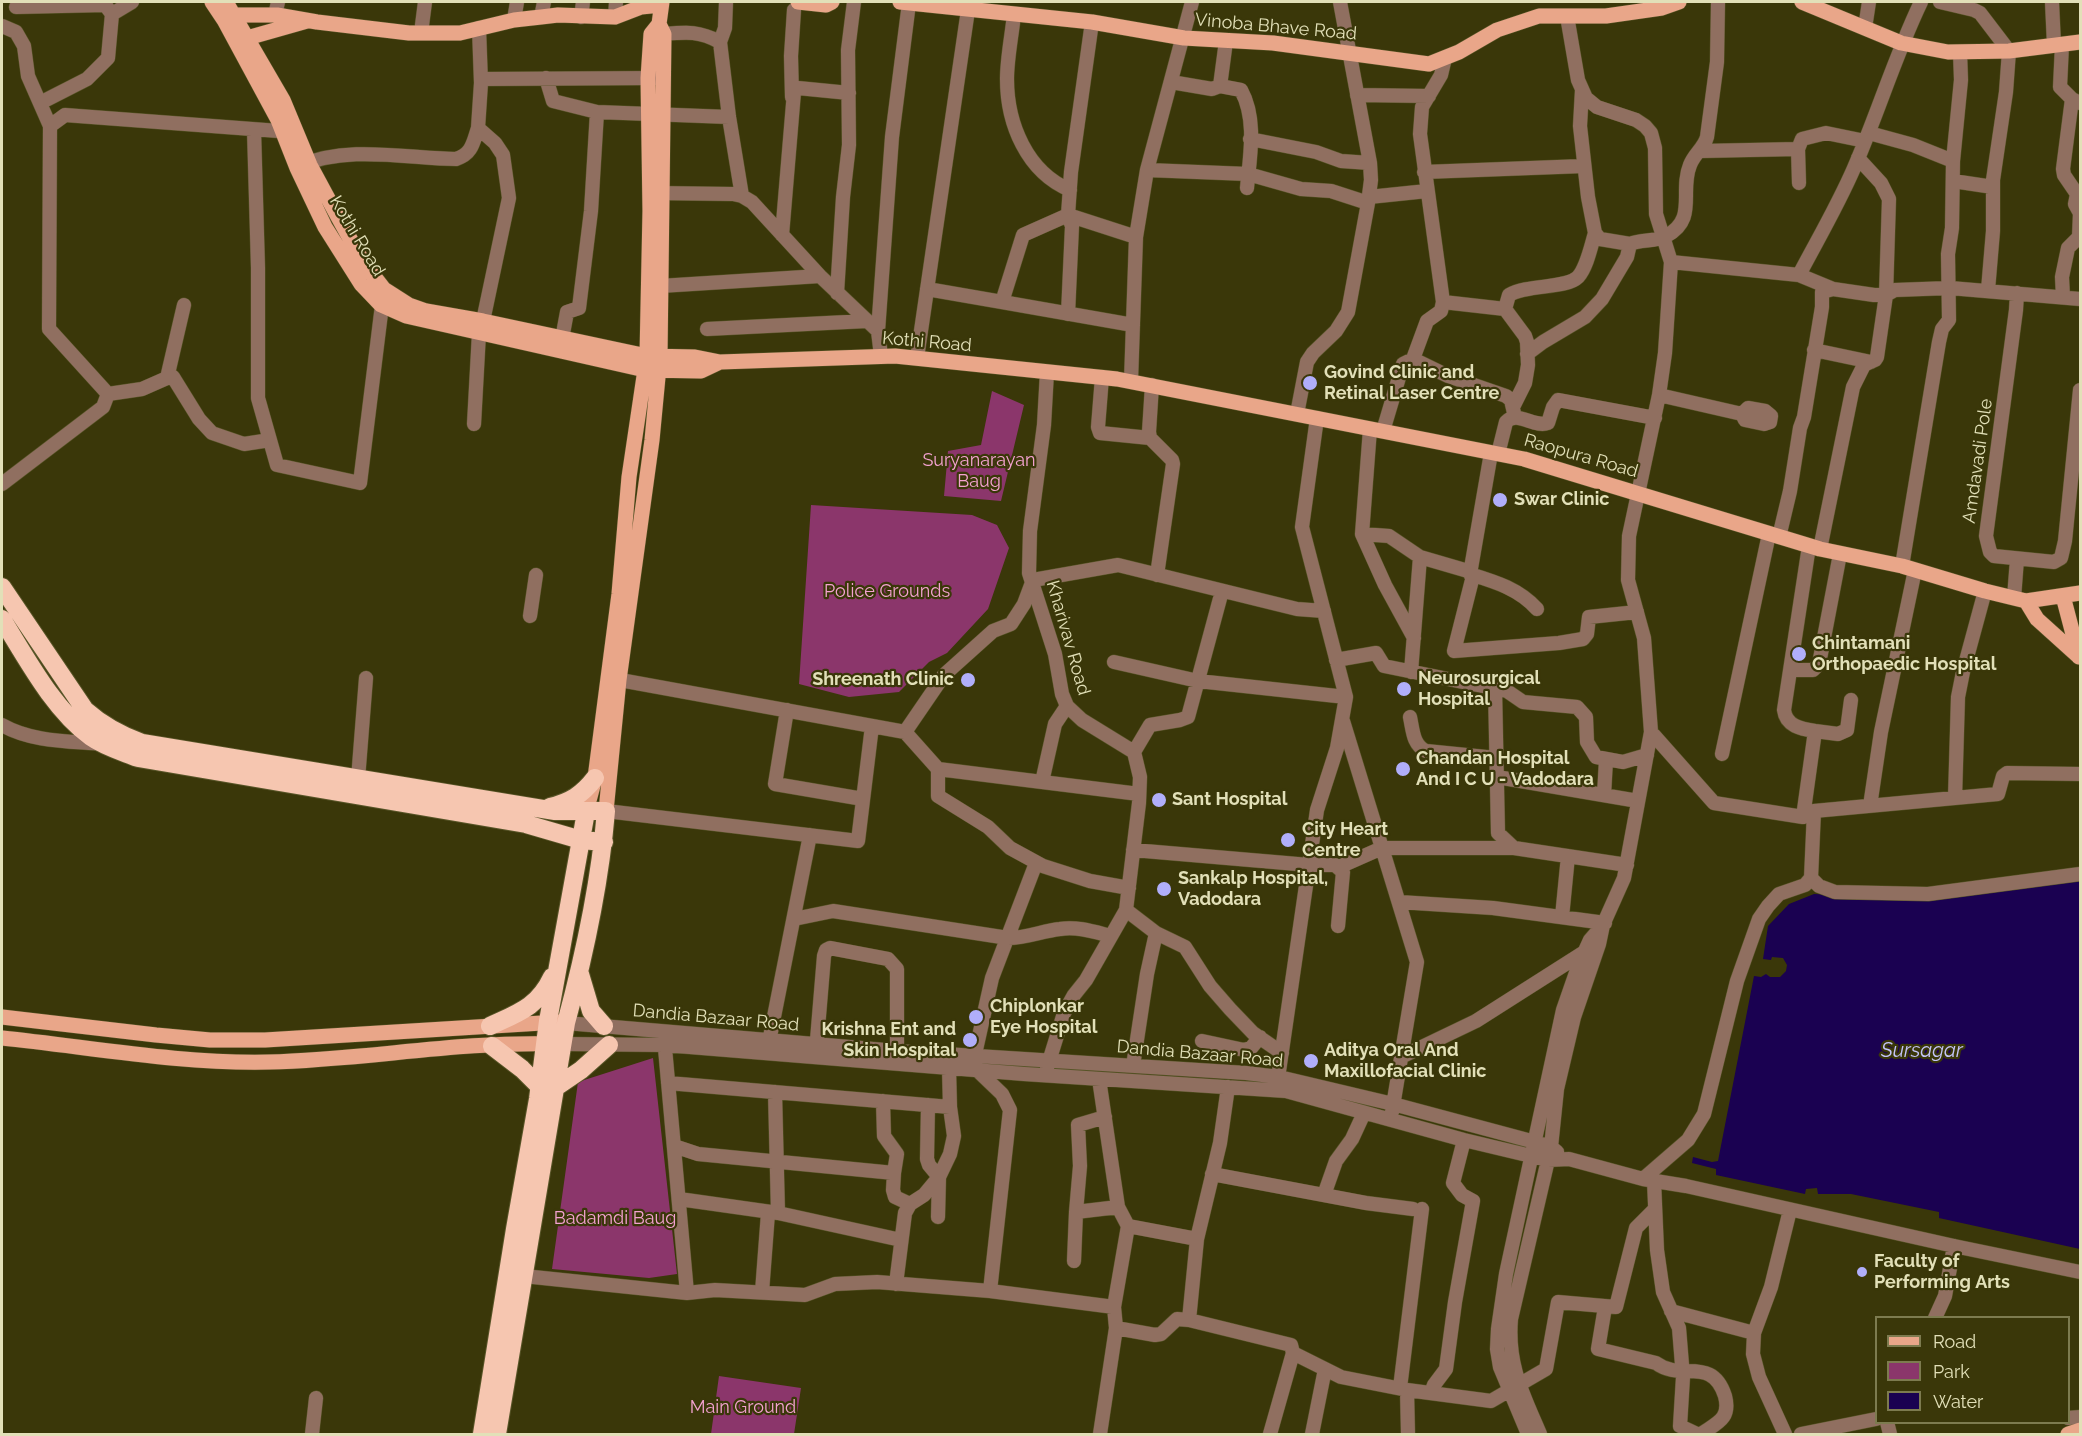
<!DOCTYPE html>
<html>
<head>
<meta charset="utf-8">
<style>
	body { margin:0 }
	#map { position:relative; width:2082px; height:1436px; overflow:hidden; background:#3a3709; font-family:Raleway,sans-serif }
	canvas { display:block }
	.frame { position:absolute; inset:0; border:3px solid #e2e0b8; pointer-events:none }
	.legend { position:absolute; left:1875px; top:1316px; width:195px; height:108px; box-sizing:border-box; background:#3a3709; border:2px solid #7d7b4f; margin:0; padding:8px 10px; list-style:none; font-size:18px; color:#e2e0b8 }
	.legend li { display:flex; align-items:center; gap:12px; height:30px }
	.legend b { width:30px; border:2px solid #7d7b4f }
</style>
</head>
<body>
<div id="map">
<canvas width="2082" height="1436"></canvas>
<div class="frame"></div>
<ul class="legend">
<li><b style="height:8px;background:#e9a689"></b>Road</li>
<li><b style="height:16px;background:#8b366b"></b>Park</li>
<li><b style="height:16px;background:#1a0151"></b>Water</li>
</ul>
</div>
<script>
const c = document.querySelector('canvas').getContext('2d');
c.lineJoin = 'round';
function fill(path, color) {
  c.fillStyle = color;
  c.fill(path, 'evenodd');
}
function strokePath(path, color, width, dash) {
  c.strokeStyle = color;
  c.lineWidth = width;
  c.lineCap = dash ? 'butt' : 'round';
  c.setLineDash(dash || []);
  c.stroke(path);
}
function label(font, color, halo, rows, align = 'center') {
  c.font = font + ' Raleway,sans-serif';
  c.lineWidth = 4.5;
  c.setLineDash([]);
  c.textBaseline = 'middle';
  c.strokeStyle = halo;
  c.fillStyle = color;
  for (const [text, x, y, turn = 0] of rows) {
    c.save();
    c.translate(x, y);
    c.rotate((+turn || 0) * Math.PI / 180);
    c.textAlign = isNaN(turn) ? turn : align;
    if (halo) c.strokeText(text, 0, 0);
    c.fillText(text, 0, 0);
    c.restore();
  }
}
fill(new Path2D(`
	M992,391L1024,405L1001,501L944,496L948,451L981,445Z
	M811,505L972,515L997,525L1009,548L988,609L947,653L929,662L899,692L849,697L799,684Z
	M653,1058L677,1274L649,1278L552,1269L578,1082Z
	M719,1376L801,1388L794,1434H711Z`), '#8b366b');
fill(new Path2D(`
	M2080,876V1249L1939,1218V1212L1851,1194H1818L1817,1188L1806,1189L1805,1194L1716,1175V1169L1692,1163L1693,1157L1712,1162L1718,1161L1754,976L1761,977L1766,974L1770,977H1780L1786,971L1787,965L1783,958L1772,957L1771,960L1763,959L1768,926L1789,904L1814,894L1854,896Z`), '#1a0151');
const minor = new Path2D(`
	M1940,2L1974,10L1980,13L2009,51L2006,92L1993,180V231L1988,290
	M2052,2L2054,45
	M16,7L106,5
	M112,14L132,2
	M1014,14C1012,35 1007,58 1007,79C1007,124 1027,172 1070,190
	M275,15L278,2
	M541,17L544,2
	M581,17L583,2
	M615,17L616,2
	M514,20L517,2
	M2,26L16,32L24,46L28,76L50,126
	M479,28L481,83L478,128L495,143L503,155L509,198L483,321
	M1865,28L1869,2
	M421,33L425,2
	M664,34C688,32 699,31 720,42L729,117L742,196
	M720,42L725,28L726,2
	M2062,45L2060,87L2072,99L2080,103
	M546,78L553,101L597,112
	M481,79L659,78
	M1171,82L1212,89L1220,86L1226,41
	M1220,86L1241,90C1257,119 1250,156 1247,188
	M1582,90L1580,126L1588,197L1595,233L1600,239L1630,244
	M1357,95L1429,96
	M792,97L791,56L794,10
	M40,103L87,79L108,58L112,14L103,2
	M254,130L258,268V398L277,465L360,483L383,297
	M1869,133L1913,145L1953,161L1952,228L1948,254L1949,320L1942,329L1939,342L1902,566
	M1250,139L1316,152L1341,161L1370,163
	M1798,149L1799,183
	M1701,151L1798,149L1802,139L1826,133L1865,141
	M1953,161L1961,80L1960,52
	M300,166C346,145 406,158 456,159C472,154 473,143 478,128
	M1147,170L1248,174L1301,189L1331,191L1368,203
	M1424,172L1584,166
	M1953,181L1993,187
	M653,193L733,194L742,196L752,202L820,276L878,331L881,356
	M1369,197L1427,191
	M782,235L794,92L798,88L849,93
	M1671,262L1799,275L1833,289L1874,295H1886L1895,290L1950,288L2080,299
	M1799,275C1818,239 1838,205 1854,168C1878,113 1895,56 1921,2
	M660,286L820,276
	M927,289L1002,302
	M837,293L843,197L849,145L848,50L854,2
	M2017,293L2016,310L1986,536L1990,552L1994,556L2054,562L2061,558L2065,541L2080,390
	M2063,297L2062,277L2068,248L2079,237L2080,213L2075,204L2077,194L2064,175L2063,169L2072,99
	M1443,302L1505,309L1525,336L1527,342L1528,365L1525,383L1513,407
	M1505,309L1509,295C1528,284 1566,289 1578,277C1587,267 1591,246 1595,233
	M1068,314L1072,226L1068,215L1071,172L1092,22
	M1133,325L1002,302L1023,235L1068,215L1136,237
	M707,329L867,321
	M878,331L892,137L909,3
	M562,339L567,312L579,308L591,211L597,112L729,117
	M1814,350L1871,362
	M1527,354L1543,342L1585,317L1602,299L1627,257L1630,244C1641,239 1655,242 1666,236C1698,219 1679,192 1690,165C1694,154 1704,148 1707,137L1717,62L1718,2
	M917,358L968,10
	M1413,359L1448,376L1506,396L1511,400L1514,413
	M1047,372L1044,425L1030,531L1029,573L1055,654L1062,694L1067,706L1082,720L1134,752L1140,777L1139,803L1126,910L1086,980L1074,995L1064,1013L1047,1068
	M1102,377L1098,427L1100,433L1150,438
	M167,378L184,305
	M1131,381L1136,237L1147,170L1192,2
	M1152,385L1149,432L1150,438L1172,460L1173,464L1157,575
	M108,394L142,389L167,378L173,377L199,419L212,433L244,444L270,440
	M1659,395L1742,414L1745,420L1764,424L1770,422L1771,416L1765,411L1748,408L1742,414
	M1297,414L1307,362L1313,353L1336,331L1348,312L1368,203L1371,180L1370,163L1340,2
	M474,424L479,333
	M1370,429L1362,534L1389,536L1420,557L1468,571L1473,576L1454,651L1559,643L1583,639L1587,634L1589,617L1637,612
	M1383,431L1403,364L1413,359L1427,321L1441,311L1443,302L1420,134L1422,107L1441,75L1445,58
	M1491,453L1470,574C1496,582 1519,589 1537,609
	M1498,454L1506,422C1517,410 1534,428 1548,423L1553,407L1558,400L1655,418
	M2,484L103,407L108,394L49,329L50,126L65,115L292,132
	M1362,534L1385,585L1414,638
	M1779,537L1790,491L1800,428L1804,417L1822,307V292L1833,289
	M1820,549L1853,387L1864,365L1875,360L1877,357L1886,295L1889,199L1881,183L1858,158
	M2014,598L2017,559
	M530,616L536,575
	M1336,660L1376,653L1384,666L1507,691L1523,702L1577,707L1586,717L1587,742L1596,757L1623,762L1647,755
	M1114,662L1198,681L1346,697
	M1790,670H1813L1819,664L1840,554
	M1411,672L1420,557
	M609,678L905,732L944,675L993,631L1011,624L1024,604L1033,580L1118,565L1297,609L1324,611
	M1495,688L1498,833L1514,848L1627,865
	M787,710L775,784L863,799
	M1410,717C1413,731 1413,745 1426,751L1496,758
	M1343,721L1417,962L1392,1112
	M2,725C32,742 68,741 102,744
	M1815,731L1838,734L1847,730L1851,700
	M905,732L938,769V796L988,827L1010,848L1043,866L1090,881L1129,888
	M1651,732L1714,803L1803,817L1814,811L1998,794L2003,776L2007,773L2080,774
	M1134,752L1150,725L1180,720L1188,717L1222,591
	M1722,754L1769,534
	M938,769L1042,782L1055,724L1067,706
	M1497,777L1638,801
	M358,779L366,678
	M1042,782L1139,794
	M1604,795L1606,760
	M1955,798L1958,697L1963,672L1985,591
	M1870,806L1881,732L1915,570
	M606,811L858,841L872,726
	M1803,817L1815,731C1801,729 1786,726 1784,710L1809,546
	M1133,850L1309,865H1335L1343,872L1338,926
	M1339,867L1382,848H1514
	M1811,878L1819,886L1835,892L1928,894L2080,874
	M1399,902L1493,908L1605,923
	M1126,910L1156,933L1185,947L1210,986L1230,1009L1253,1033L1282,1053
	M1562,917L1568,856
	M794,919L833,911L1008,938C1027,938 1042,931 1060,929C1077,926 1095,932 1111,936
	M566,1023L897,1051L1246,1073L1279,1077L1393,1104L1535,1142L1551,1147L1557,1152
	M1202,1041L1244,1050L1251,1048L1260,1037
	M769,1042L810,835
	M563,1044L665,1045L1024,1074L1286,1091L1464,1140L1548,1160L1569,1159L1643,1179L1686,1186L1954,1246L2080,1272
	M816,1052L824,956L826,950L830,948L888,959L897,969V1051
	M1401,1057L1476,1021L1586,951
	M973,1063L992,978L1036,863
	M1133,1066L1147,974L1156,933
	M978,1071L1002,1094L1010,1110L990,1291
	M668,1083L950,1107
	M1277,1085L1317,810L1337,748L1346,697L1302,527L1317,418
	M775,1092L778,1213
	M883,1101L884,1136L897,1154L894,1173L893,1190L895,1197L910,1204L924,1195L939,1177L929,1165L927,1159L928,1105
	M674,1146L698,1154L894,1173
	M1212,1174L1366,1203L1413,1209
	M1643,1179L1688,1140L1704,1114L1737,981L1759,919L1768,906L1779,894L1805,885L1811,878L1814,811
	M1654,1181L1657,1250L1663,1292L1679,1328L1683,1377L1680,1426L1697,1434
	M1324,1195L1336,1161L1352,1139L1364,1113
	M679,1199L778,1213L901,1240
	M1076,1212L1080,1166L1078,1125L1105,1117
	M938,1217L939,1177L950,1154L954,1136L950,1107L949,1068
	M1128,1226L1197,1239L1220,1143L1228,1087
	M1074,1261L1076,1212L1118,1207
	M514,1275L687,1293L664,1037
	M896,1284L905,1213L910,1204
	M762,1292L768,1213
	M687,1293L715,1290L805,1295L835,1284L877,1282L990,1291L1114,1307L1128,1226L1118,1207L1099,1079
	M1114,1307L1116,1328L1155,1335L1161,1334L1177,1319L1189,1320L1197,1239
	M1605,1307L1598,1349L1656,1363C1681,1382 1712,1355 1725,1396C1731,1419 1717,1423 1701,1434
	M1671,1311L1754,1333
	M1935,1318L1945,1296L1954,1246
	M1189,1320L1291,1345L1293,1353L1270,1434
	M1293,1353L1341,1377L1407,1390L1491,1401L1546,1369L1558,1302L1616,1307L1636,1228L1655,1209
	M1400,1388L1422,1209
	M1407,1390L1408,1434
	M1431,1393L1434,1385L1446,1369L1455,1302L1473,1201L1462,1195L1453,1183L1464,1140
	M2068,1418L2080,1417
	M1887,1422L1890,1434
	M312,1434L316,1398
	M1100,1434L1116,1328
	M1312,1434L1325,1369
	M1528,1434L1500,1367L1497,1349L1498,1329L1506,1274L1563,1010L1579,964L1590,940L1603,925
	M1540,1434C1523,1394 1507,1365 1511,1319L1551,1147L1557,1089L1574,1017L1599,944L1603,925L1624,878L1651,732L1644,638L1628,580L1629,536L1659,395L1665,353L1671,262L1656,214L1655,148L1651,133L1645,126L1636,120L1597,107L1586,98L1578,80L1567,16
	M1785,1434L1759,1377L1753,1354L1754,1333L1771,1287L1790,1210
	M1801,1434L1876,1419`);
const major = new Path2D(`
	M212,2L224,20L278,120L297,168L325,227L361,284L381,305L406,316L645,370L701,371L720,362
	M226,2L283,100L310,165L338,217L363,262L384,289L409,305L426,311L483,321L647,356L695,357L720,362L895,356L1117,379L1524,459L1820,549L1902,566L1985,591L2026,601L2080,593
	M798,2L826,5L832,2
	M900,2L1092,22L1184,38L1273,43L1429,64L1459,52L1497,30L1539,16H1606L1662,8L1679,2
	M1802,2L1901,43L1948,52L2009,51L2080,42
	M227,19L235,15H277L317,22L409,33H460L514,20L541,17L558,15L615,17L641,7L661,5
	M240,40L307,21
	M2063,596L2079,657
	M2026,601L2037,619L2078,656
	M606,811L619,680L652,440L660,356L664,34L659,24L662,2
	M586,812L595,778L619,594L629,477L647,356L650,211L648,78L651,34L659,24
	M2,1017L156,1035L210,1040H265L558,1022
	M2,1038C90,1047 180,1064 269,1062C364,1060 459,1041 555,1044
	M2068,1434L2080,1430`);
const highway = new Path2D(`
	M2,587L85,710C103,726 120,735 142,743L555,811H606C600,883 585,953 566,1023L497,1434
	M2,619C27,659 53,709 91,737C105,747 123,752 138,758L526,824L581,840L604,842
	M550,807C570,802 582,795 595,778
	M580,974L591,1011L604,1026
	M490,1026C518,1013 538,1007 552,977
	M492,1046L522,1069L539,1086
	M556,1087L581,1070L609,1045
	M482,1434L515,1229L538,1099L548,1021L586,812`);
strokePath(minor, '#585528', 15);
strokePath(major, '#585528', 16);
strokePath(highway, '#585528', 20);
strokePath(minor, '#906f60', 14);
strokePath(major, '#e9a689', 15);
strokePath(highway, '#f6c6b0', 18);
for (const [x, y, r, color] of [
	[1310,383,8,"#b0aefa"],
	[1500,500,8,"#b0aefa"],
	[1799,654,8,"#b0aefa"],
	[968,680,8,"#b0aefa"],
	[1404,689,8,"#b0aefa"],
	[1403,769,8,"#b0aefa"],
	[1159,800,8,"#b0aefa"],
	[1288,840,8,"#b0aefa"],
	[1164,889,8,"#b0aefa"],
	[976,1017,8,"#b0aefa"],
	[970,1040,8,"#b0aefa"],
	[1311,1061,8,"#b0aefa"],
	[1862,1272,6,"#b0aefa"]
]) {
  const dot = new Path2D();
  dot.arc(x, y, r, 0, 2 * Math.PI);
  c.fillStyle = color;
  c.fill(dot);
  strokePath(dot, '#3a3709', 2);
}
label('18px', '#e2e0b8', '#3a3709', [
	["Vinoba Bhave Road",1276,27,5],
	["Kothi Road",357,236,59],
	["Kothi Road",927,342,5],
	["Raopura Road",1581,456,16],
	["Amdavadi Pole",1978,461,-82],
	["Kharivav Road",1068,638,74],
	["Dandia Bazaar Road",716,1018,5],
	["Dandia Bazaar Road",1200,1054,5]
]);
label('bold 18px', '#e2e0b8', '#3a3709', [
	["Govind Clinic and",1324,373],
	["Retinal Laser Centre",1324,394],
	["Swar Clinic",1514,500],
	["Chintamani",1812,644],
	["Orthopaedic Hospital",1812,665],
	["Neurosurgical",1418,679],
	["Hospital",1418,700],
	["Shreenath Clinic",954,680,"right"],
	["Chandan Hospital",1416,759],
	["And I C U - Vadodara",1416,780],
	["Sant Hospital",1172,800],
	["City Heart",1302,830],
	["Centre",1302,851],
	["Sankalp Hospital,",1178,879],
	["Vadodara",1178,900],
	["Chiplonkar",990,1007],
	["Eye Hospital",990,1028],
	["Krishna Ent and",956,1030,"right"],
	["Skin Hospital",956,1051,"right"],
	["Aditya Oral And",1324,1051],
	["Maxillofacial Clinic",1324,1072],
	["Faculty of",1874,1262],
	["Performing Arts",1874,1283]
], 'left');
label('18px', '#f4a2d1', '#3a3709', [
	["Suryanarayan",979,461],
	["Baug",979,482],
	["Police Grounds",887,592],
	["Badamdi Baug",615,1219],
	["Main Ground",743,1408]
]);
label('italic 20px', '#c4c4fa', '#3a3709', [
	["Sursagar",1922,1051]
]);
</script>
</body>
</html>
